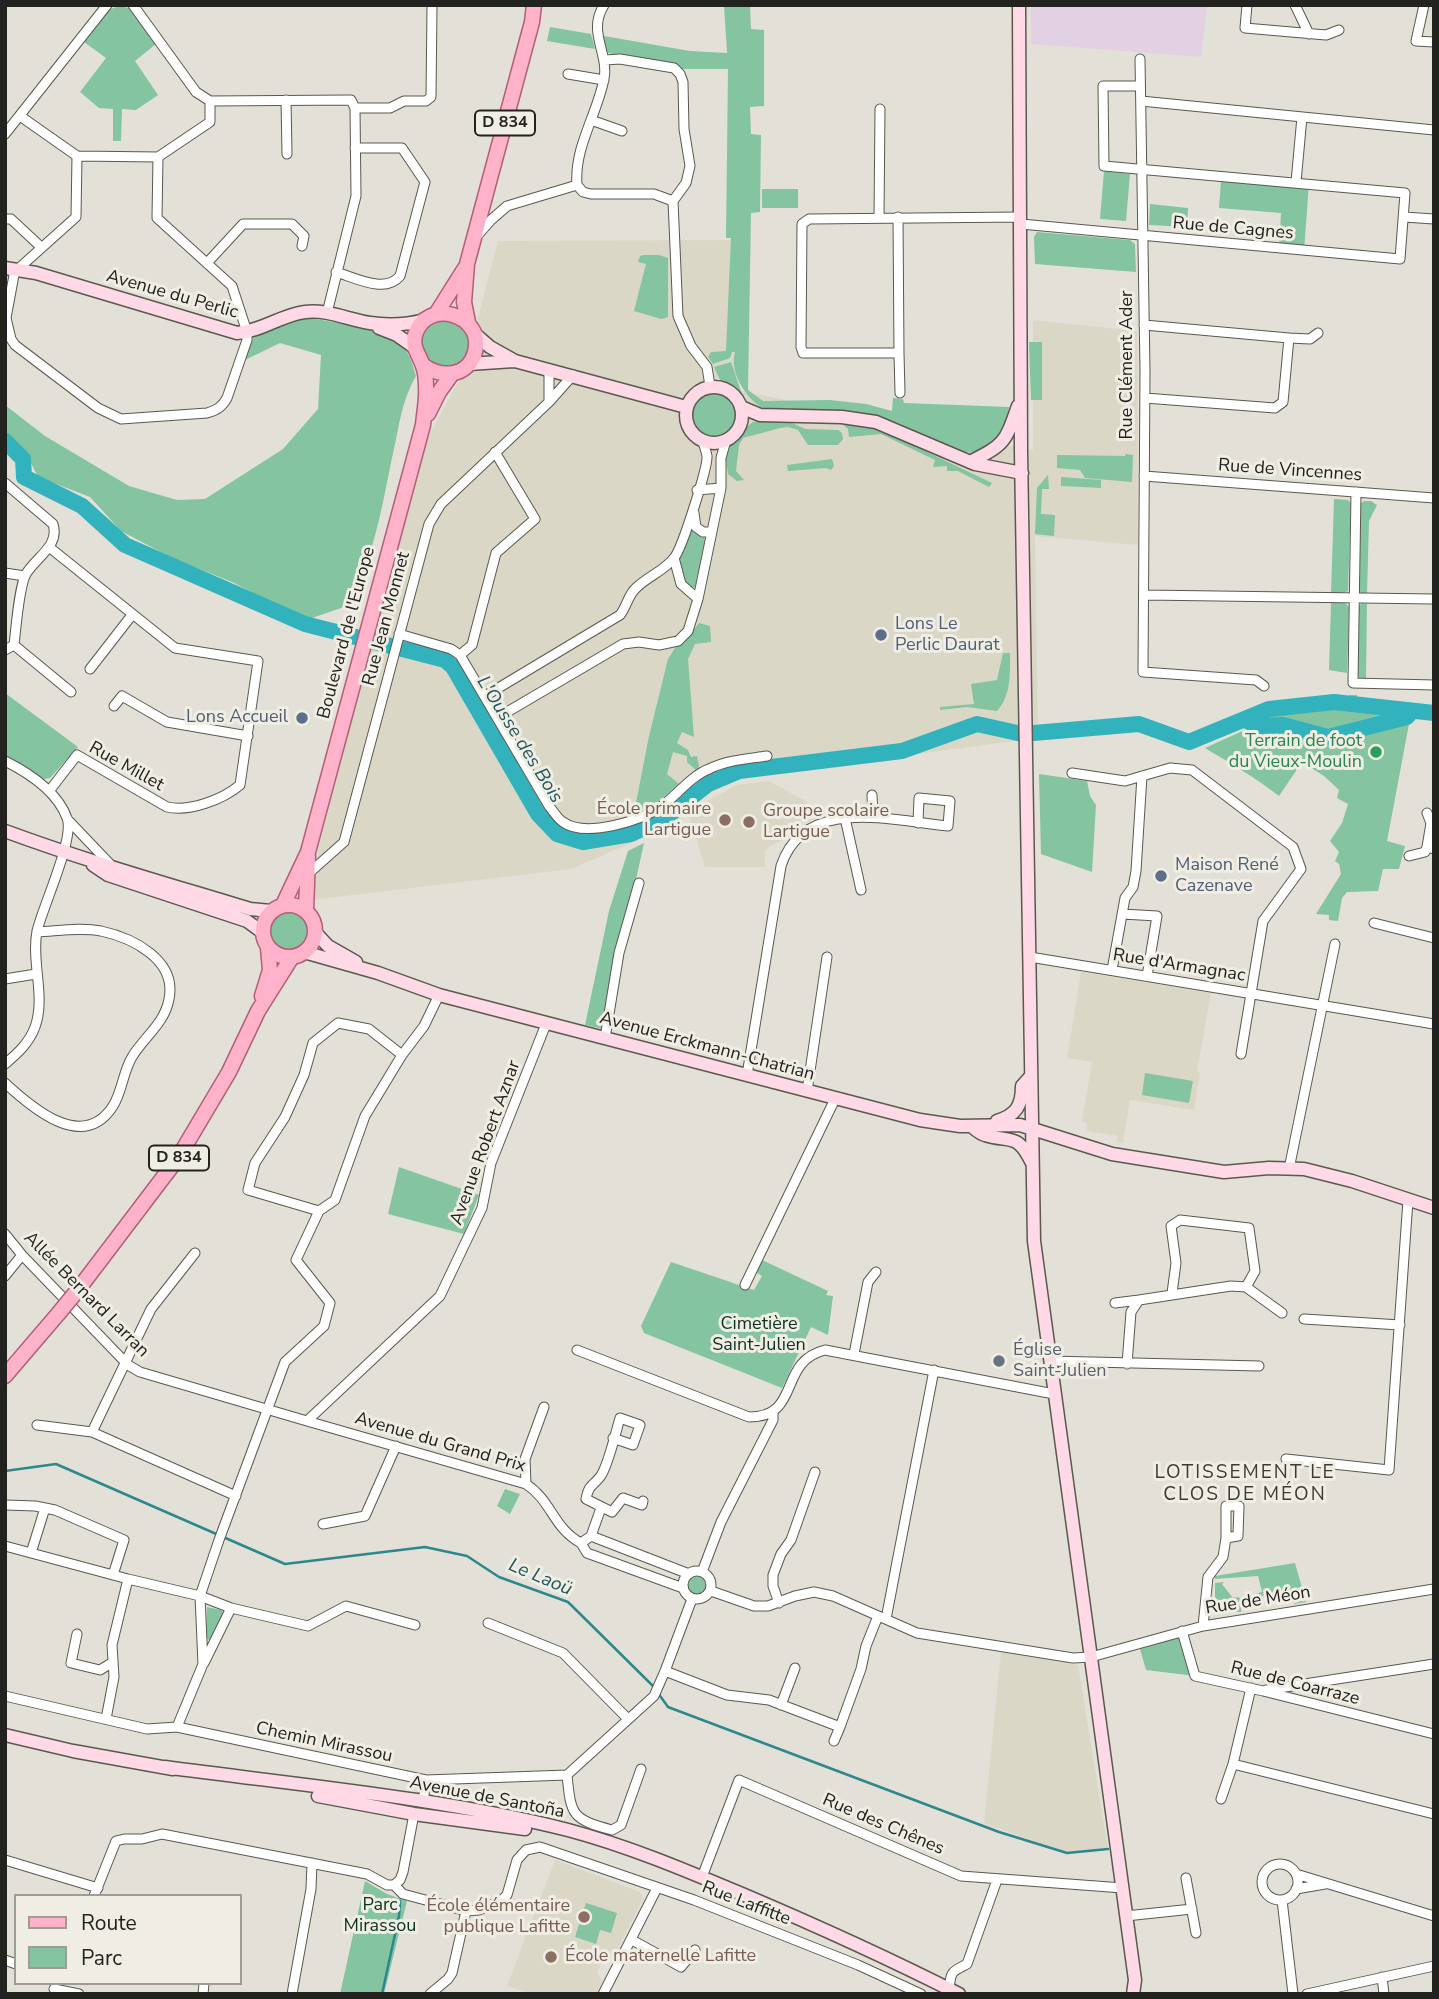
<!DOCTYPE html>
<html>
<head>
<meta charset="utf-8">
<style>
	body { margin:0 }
	#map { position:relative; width:1439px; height:1999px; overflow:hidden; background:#e3e1d7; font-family:"Nunito Sans",sans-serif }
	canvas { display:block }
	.frame { position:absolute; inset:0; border:7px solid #22221e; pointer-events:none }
	.legend { position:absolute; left:14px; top:1894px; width:228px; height:91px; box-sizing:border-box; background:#f0eee4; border:2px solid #9e9c95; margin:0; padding:9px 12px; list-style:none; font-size:21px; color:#22221e }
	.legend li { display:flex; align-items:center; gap:14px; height:35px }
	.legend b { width:35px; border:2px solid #9e9c95 }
</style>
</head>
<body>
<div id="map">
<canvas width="1439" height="1999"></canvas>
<div class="frame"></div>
<ul class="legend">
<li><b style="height:9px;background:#ffb3ca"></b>Route</li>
<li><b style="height:19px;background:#84c4a0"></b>Parc</li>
</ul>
</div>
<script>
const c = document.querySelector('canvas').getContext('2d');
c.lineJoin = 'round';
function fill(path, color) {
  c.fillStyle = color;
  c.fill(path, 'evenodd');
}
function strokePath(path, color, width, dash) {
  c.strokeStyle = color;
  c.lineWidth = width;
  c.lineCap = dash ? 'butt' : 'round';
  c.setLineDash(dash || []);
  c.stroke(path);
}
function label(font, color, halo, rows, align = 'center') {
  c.font = font + ' "Nunito Sans",sans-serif';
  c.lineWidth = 6;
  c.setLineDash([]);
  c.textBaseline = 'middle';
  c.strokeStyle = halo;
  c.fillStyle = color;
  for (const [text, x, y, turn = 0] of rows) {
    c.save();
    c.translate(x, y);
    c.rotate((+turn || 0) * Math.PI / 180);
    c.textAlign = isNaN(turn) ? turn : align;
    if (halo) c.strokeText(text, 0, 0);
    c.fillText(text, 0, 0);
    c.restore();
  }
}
fill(new Path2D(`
	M733,240L737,390L1033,450V320L1137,331L1138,545L1035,536L1038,738L734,778L638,840L571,869L311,900L318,851L421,451L455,387L483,354L477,322L498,241Z
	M768,781L806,801L812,820L794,825V830L784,840L770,846L765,852V867H705L689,815L706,802L737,785Z
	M1081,972L1211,993L1197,1071L1200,1073L1194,1110L1130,1100L1123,1143L1117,1142L1118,1136L1086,1131L1087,1123L1082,1121L1092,1062L1067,1058Z
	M1001,1652L1078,1665L1108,1849L1067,1853L984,1823Z
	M555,1860L640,1892L643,1899L613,1959L603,1960L597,1973L602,1981L596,1994H532L507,1986Z`), '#dad7c6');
fill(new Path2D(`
	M1031,5H1207L1201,57L1031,44Z`), '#e2d1e2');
fill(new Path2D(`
	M724,5H750L751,29L764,30V106L750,107L751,134L761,135L760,212L751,213L748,390L763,401L830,400L866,404L892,411L893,398L903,399L904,403L1009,407C1006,433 993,459 962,451L877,417L763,411V408C746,399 729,372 735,352H732L730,358L713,364L708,357L711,352L726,351L731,238H726L728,69H682L672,65L608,53L601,40L604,36L690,51L727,53Z
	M119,6L129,8L156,44L135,61L158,95L136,110L122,109L121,141H113V109L99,108L80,92L106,58L84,42L108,10Z
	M550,27L591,34L595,49L547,41Z
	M1104,171L1130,174L1126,221L1100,219Z
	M1221,181L1309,183L1304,251L1279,248L1281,213L1219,208Z
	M762,189H798V208H762Z
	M1150,204L1188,208L1187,227L1149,225Z
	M1037,232L1130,240L1135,244L1136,272L1035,264L1034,237Z
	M644,255H659L668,258V317L661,319L634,311L646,264L638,262L640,256Z
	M302,318C322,319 383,329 399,342C409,350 412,364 416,376C401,402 399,428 392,458C382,507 373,562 347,606L306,620L232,582L172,558L121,531L90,497L38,477L26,453L5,436V405L45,436L129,486L177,500L205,499L283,449L318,409L321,355L280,343L245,360L254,336Z
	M420 343a25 25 0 1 1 50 0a25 25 0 1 1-50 0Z
	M1029,342H1042V400H1031Z
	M731,362L742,394L741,395L721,382L714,367Z
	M691 416a23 23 0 1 1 46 0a23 23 0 1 1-46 0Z
	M753,422H790L805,429L838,430L842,433L843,439L838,445H808L798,430L788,427L780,428L743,438L739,445L736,471L744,480L737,481L728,474L726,459L727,449L746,427Z
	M842,424L863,425L881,430L992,483L989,487L958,471H947V466L933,467L935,460L881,434L849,437L848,429Z
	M1126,454L1133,455L1132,482L1085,478L1080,470L1057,468V455L1125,456Z
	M832,459L834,466L831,470L826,468L788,471L787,465Z
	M1048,475L1049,489H1042L1041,514L1055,515L1054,536L1035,534L1037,488Z
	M1061,477L1101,480V488L1061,486Z
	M1334,499L1348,500L1351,503L1348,591L1343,593H1331Z
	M1364,501H1371L1377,505L1369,521L1367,594H1362L1359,590L1360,504Z
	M693,530L704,537L705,541L695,587H686L677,561L689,532Z
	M1331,603H1345L1349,607L1347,673L1329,670Z
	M1362,603L1367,604L1366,679H1360L1357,675L1358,607Z
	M699,623L710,626L711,642L695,644L688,659L694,737L682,732L677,743L688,750L691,757L697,756L699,766L697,771L687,762V756L673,752L667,774L679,784L659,801L634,813L649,736L668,659L675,648L687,639Z
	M1003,653H1010C1010,674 1011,696 997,711L967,707L940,710V707L974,704L971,684L997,680Z
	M5,693L78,747L50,778L44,779L6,757Z
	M1349,695H1357L1358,701L1412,708L1387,841L1405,846L1399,869H1383L1378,891L1347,892L1342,898L1338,921L1329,920V915L1316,914L1341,874L1339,864L1335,861L1339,852L1330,841L1342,823L1348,804L1337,798L1339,790L1324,776L1302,762L1279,796C1256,778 1230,763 1205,748L1269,719V710L1346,701Z
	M1039,774L1087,781L1090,796L1096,805L1092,872L1041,854Z
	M644,843L603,1029L585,1025L609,911L628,851Z
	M268 931a20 20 0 1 1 40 0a20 20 0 1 1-40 0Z
	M1145,1073L1193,1081L1189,1103L1142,1095Z
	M399,1167L479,1195L464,1234L388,1214Z
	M762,1260L828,1291L826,1295L833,1296L828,1335L811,1327L782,1388L644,1333L641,1326L671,1262L754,1290L762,1276L756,1272Z
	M505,1489L520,1494L510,1514L497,1506Z
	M1295,1563L1306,1602L1294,1604L1298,1596L1292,1591L1290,1593L1286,1592L1256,1597L1255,1594L1262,1592L1258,1576L1215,1579V1576Z
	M687 1585a10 10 0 1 1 20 0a10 10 0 1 1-20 0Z
	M1224,1582L1222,1584L1232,1597L1242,1598L1241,1612H1215V1583Z
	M207,1607L221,1610L224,1614L212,1638L209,1640L206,1637Z
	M1182,1636L1195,1676L1146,1670L1140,1649Z
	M365,1881L387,1894L407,1901L384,1994H340Z
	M586,1903L617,1913L611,1933L600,1930L596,1944L575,1937Z`), '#84c4a0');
strokePath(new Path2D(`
	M5,1471L56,1464L285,1564L425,1547L467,1556L499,1577L568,1602L654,1687
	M658,1693L668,1707L999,1832L1067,1853L1108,1849
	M382,1994L399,1916L400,1901`), '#2d878d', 2.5);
strokePath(new Path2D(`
	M5,441L23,459L24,477L82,506L125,545L305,624L445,660L453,667L538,814L557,834L583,842L631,834L664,819L708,784L739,771L902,751L977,724L1022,734L1139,724L1189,742L1269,709L1334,702L1434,713
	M1245,720L1260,726L1283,725L1328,737L1407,717L1412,711`), '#32b2bc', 16);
const street = new Path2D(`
	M133,5L196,92L210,101L351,100L355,108H390L404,101H426L431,97L432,5
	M604,5C587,32 609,53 604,79C597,115 574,147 577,185L583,192L591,194H654L673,201
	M1247,5L1245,28L1326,35L1339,30
	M1295,5L1309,34
	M1424,5L1416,41L1434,42
	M1140,59L1145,371L1143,672L1256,680L1264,686
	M605,60L620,59L674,68L680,74L683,82L684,129L690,166L686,183L673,201
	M568,74L604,80
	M286,100L287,154
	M1141,101L1434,130
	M20,116L77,156L158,157L210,122V101
	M591,120L622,131
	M5,134L107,5
	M77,156L76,217L18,269L14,275L6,318L11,339L15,345L98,408L121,419L207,413C217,410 222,407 227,398L247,340V332L232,286L157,218L158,157
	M1296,182L1302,117
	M673,201L678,316L691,346L707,367L710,386
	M879,217L880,109
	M898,217L899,353H803L801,347L802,224L809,219L1021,217
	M1404,217L1434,219
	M5,219H11L41,247
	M1021,224L1400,259L1405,193L1104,166L1103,86H1140
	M477,236L491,220L507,206L577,185
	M207,263L243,224H292L304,236L302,246
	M336,272C356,278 385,294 400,276L425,182L402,148H355
	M327,313L356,196L355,108
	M1144,325L1289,338L1283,402L1275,408L1145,398
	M1289,338L1310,339L1318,333
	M899,353L900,393
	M549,369V402
	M1144,476L1434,498
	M5,483L53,524C60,546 36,557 26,574C19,586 16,629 14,645L5,650
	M697,490L721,488
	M1356,492L1353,683L1434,685
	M694,513L696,527L703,532H712
	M49,547L175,648L258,661L240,785C222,800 189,812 167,807L77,755L50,790
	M674,558L681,584L698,599
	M5,573L25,576
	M1145,595L1434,599
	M399,634L451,649L460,655L549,806C553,811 558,819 563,822C585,838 642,821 662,806C677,795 691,776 709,769C727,760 747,759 767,756
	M14,645L71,692
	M460,655L472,645L496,553L535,519L495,452
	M90,669L132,615
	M485,696L620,615C627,606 628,595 636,588C648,576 664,571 674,558C682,549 708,467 707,456C706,451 704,446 703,441
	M114,706L122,696L167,722L248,736
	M497,718L623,644L639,642L659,645L678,641L688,631L698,599L721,488V458L726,440
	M5,761C29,773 57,791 67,818C75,838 43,906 37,931C31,963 46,996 35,1027C29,1043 18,1053 5,1064
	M1072,773L1125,781L1170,768L1192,770L1293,847L1301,869L1263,921L1241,1054
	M872,795L873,817
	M845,818L861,890
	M69,821L110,864
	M1427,847L1431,823L1427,813
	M1409,856L1425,852L1427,847L1434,849
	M308,874L344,842L429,524L441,504L549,402L573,375
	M1122,914L1157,916L1147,976
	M1374,923L1434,938
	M1030,957L1434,1024
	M1112,970L1125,898L1133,887L1136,871L1142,776
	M5,979L36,974
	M605,1038L619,953L639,883
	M747,1075L781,866C804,795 893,821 948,826L950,801L919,798L918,823
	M5,1083C31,1107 83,1153 113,1106C122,1092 123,1072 132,1057C144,1037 165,1023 169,999C177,960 133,938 101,931C80,927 58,931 37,932
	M807,1091L827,957
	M1289,1169L1335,944
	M319,1211L248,1190L255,1163L285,1117L304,1075L313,1043L338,1023L369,1029L402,1055
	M5,1234L22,1255L128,1365L140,1372L307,1421L440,1296L482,1208L491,1163L546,1024
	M5,1276L22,1255
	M745,1285L835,1099
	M1172,1293L1176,1263L1171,1226L1180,1220L1249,1228L1255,1271L1246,1287
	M1115,1303L1139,1300
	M1304,1319L1400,1325
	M577,1350L749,1417C802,1417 777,1362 825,1350L1054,1394
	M854,1354L868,1282L876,1272
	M1050,1361L1259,1366
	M1127,1364L1131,1312L1139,1300L1231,1286L1246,1287L1282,1313
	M307,1421L526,1484C552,1501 553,1528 581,1543
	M37,1425L92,1432L236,1496
	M92,1432L151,1309L195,1253
	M613,1438L633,1445L640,1425L620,1418C616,1431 608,1467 600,1477C592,1487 589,1484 586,1499L612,1512L623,1498L642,1505L643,1501
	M1286,1459L1389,1470L1408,1200
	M526,1484L525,1459L544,1407
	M6,1505L35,1506L55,1510L124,1540L113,1575
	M323,1524L365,1516L396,1446
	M591,1536L601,1508
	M5,1546L128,1579L200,1596L231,1608L204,1663
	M31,1553L45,1508
	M683 1585a14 14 0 1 1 28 0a14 14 0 1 1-28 0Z
	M702,1572L721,1522L773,1420V1413
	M683,1588L587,1553L581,1543L591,1536L689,1574
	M711,1591L754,1606H768L795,1596L814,1592L833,1596L917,1633L1073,1658L1091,1657L1203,1626L1434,1589
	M779,1603L773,1586V1575L781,1554L791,1540L815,1472
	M231,1608L308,1626L346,1606L415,1625
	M886,1619L934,1370
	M488,1623L563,1653L627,1718
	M1203,1626L1208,1577L1223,1557L1226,1538V1506H1239L1238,1536L1226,1538
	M1182,1631L1195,1676L1263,1691L1434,1734
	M77,1634L71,1663L100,1670L113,1662
	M665,1671L727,1695L769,1700L840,1727L861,1669L866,1646L878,1616
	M1266,1690L1434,1664
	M5,1696L147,1729L177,1727L426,1780L567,1775L654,1696L665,1671L692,1599
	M781,1705L795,1668
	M106,1719L114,1677L112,1645L128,1579
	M177,1727L203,1664L200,1596L219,1540L285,1362L324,1326L330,1303L296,1260L319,1211L335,1200L365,1116L402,1055L424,1026L439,995
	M834,1741L840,1727
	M1233,1764L1434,1814
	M567,1775C571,1816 572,1819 612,1830L621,1825L641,1769
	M1221,1799L1233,1764L1251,1688
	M423,1802L426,1780
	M5,1860L98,1888
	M1262 1882a18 18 0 1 1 36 0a18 18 0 1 1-36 0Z
	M1296,1874L1434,1916
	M702,1877L739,1780L961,1876L1123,1888
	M1186,1878L1196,1933
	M394,1885L403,1894L466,1911L479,1910L501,1901L507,1895L517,1860L526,1850L540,1847L694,1900L858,1965L921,1994
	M1296,1889L1325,1884
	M94,1896L116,1841L124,1839H142L162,1834L367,1874L387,1885H394L400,1880L403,1872L414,1814
	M1282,1900L1293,1994
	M1126,1916L1192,1909
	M632,1940L681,1967L695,1950
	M5,1960L16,1964
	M1382,1977L1384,1994
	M54,1989L79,1994
	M949,1989C951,1970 952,1972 967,1964L997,1880
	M203,1994L204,1983
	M292,1994L311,1889L312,1863
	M430,1994L448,1979L452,1973L466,1911
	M603,1994L657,1888
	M1307,1994L1434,1966`);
const secondary = new Path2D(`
	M1019,5L1021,452L1034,1241L1135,1980L1133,1994
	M5,268L36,273L237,333C262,331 281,315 305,312C327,309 349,320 370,323C390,326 406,325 425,320
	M379,328L397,335L414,347
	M475,334L490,347L515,361L686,407
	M469,364L514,361
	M686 415a28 28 0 1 1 56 0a28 28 0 1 1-56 0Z
	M741,407L760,415L842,417L876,422L975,464L1022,473
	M970,462C1005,444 1005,443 1018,406
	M5,831C86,861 168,884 250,909L271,911
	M93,865L108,875L247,921L262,932
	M315,932L328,946L356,962
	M304,952L378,973L439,995L920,1120L960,1126L1020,1125L1112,1154L1224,1172L1269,1168L1304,1169L1352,1181L1434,1208
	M997,1121C1016,1115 1022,1106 1022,1086L1031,1076
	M971,1126C975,1129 980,1134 985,1135C1011,1143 1017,1132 1032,1163
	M5,1735L73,1751L173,1769
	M165,1767C297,1785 438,1797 568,1830C628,1846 685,1870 742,1894C815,1925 888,1958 959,1994
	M318,1796L414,1814L525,1829`);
const primary = new Path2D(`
	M436,314L465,268
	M468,322L464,302L467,264L532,22L534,5
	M428,414L439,392L452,374
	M263 931a26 26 0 1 1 52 0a26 26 0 1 1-52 0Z
	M283,905L308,852L423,425C424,413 427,399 426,387C426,381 425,371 423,366C419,354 412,348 415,335C426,297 485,314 475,352C468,378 440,378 423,365
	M306,911L308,856
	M262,996L270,970L268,948
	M77,1291L178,1158L229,1072L258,1011L292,957
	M5,1376L58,1314`);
strokePath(street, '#5a5950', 11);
strokePath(secondary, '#5a5950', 15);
strokePath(primary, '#b25f77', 17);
strokePath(street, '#fff', 9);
strokePath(secondary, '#ffd9e5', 12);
strokePath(primary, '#ffb3ca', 14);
const primaryBridge = new Path2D(`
	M58,1314L77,1291`);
strokePath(primaryBridge, '#b25f77', 17, []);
strokePath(primaryBridge, '#ffb3ca', 14);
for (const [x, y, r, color] of [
	[881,635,7,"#5c6f8a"],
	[302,718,7,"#5c6f8a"],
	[1376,752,7,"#2e9e5b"],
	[725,820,7,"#8d6e63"],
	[749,822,7,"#8d6e63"],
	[1161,876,7,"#5c6f8a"],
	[999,1361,7,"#6b7280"],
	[584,1917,7,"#8d6e63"],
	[551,1957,7,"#8d6e63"]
]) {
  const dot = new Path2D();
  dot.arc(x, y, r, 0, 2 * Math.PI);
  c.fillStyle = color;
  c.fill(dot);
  strokePath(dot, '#f0eee4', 2.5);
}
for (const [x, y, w] of [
	[505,123,60],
	[179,1158,60]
]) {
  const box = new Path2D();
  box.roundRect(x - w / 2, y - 12.5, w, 25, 5);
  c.fillStyle = '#f0eee4';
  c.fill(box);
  strokePath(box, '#22221e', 2);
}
label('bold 16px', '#22221e', null, [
	["D 834",505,123],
	["D 834",179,1158]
]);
label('18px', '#22221e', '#f0eee4', [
	["Rue de Cagnes",1233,229,5],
	["Avenue du Perlic",172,295,16],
	["Rue Clément Ader",1128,365,-90],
	["Rue de Vincennes",1290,471,4],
	["Rue Jean Monnet",387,619,-75],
	["Boulevard de l'Europe",347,633,-75],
	["Rue Millet",126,767,29],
	["Rue d'Armagnac",1179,966,9],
	["Avenue Erckmann-Chatrian",707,1047,15],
	["Avenue Robert Aznar",486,1143,-70],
	["Allée Bernard Larran",86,1295,45],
	["Avenue du Grand Prix",440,1443,16],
	["Rue de Méon",1258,1601,-9],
	["Rue de Coarraze",1295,1684,14],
	["Chemin Mirassou",324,1743,12],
	["Avenue de Santoña",487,1798,11],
	["Rue des Chênes",883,1825,23],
	["Rue Laffitte",746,1904,21]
]);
label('18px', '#4e5e75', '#f0eee4', [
	["Lons Le",895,625],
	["Perlic Daurat",895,646],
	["Lons Accueil",288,718,"right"],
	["Maison René",1175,866],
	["Cazenave",1175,887]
], 'left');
label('18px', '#27864d', '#f0eee4', [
	["Terrain de foot",1362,742],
	["du Vieux-Moulin",1362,763]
], 'right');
label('18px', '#785e54', '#f0eee4', [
	["École primaire",711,810],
	["Lartigue",711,831],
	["Groupe scolaire",763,812,"left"],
	["Lartigue",763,833,"left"],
	["École élémentaire",570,1907],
	["publique Lafitte",570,1928],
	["École maternelle Lafitte",565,1957,"left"]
], 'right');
label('18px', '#0c321f', '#f0eee4', [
	["Cimetière",759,1325],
	["Saint-Julien",759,1346],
	["Parc",380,1906],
	["Mirassou",380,1927]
]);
label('18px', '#5b616d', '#f0eee4', [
	["Église",1013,1351],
	["Saint-Julien",1013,1372]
], 'left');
label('italic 19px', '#24585c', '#f0eee4', [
	["L'Ousse des Bois",519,740,58],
	["Le Laoü",540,1578,23]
]);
c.letterSpacing = '2px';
label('19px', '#3d3b33', '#f0eee4', [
	["LOTISSEMENT LE",1245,1473],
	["CLOS DE MÉON",1245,1495]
]);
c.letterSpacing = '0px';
</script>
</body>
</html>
